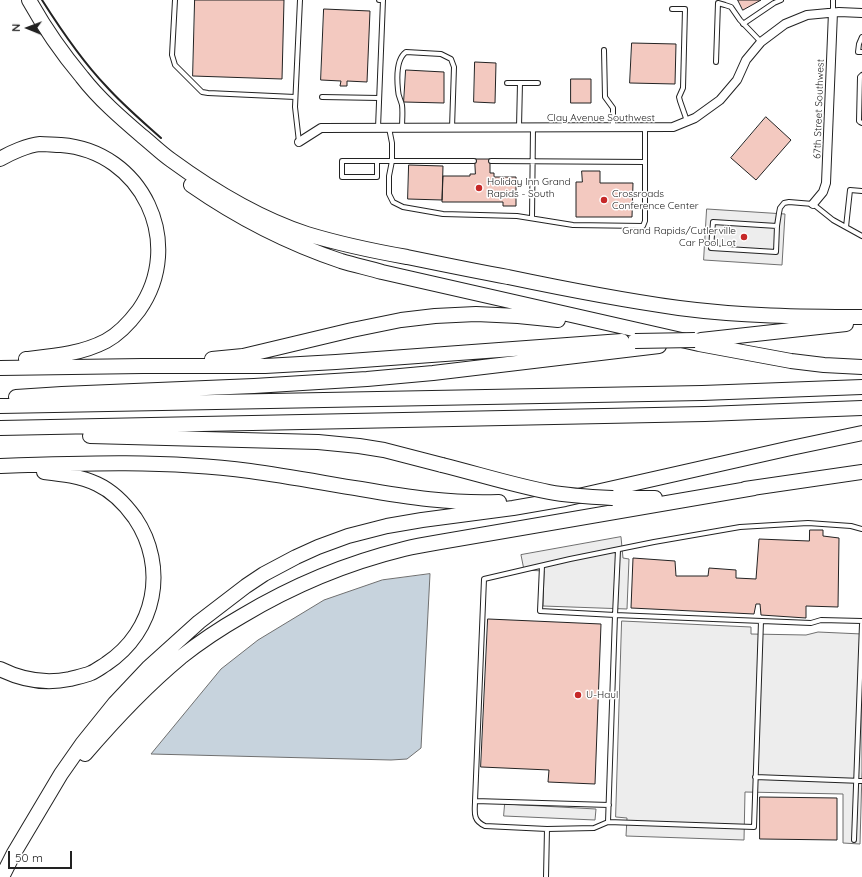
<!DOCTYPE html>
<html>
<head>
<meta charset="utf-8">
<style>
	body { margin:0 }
	#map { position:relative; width:862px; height:877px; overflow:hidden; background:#fff; font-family:Quicksand,sans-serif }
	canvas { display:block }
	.north { position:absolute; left:8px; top:8px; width:40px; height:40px; -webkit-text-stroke:3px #fff; paint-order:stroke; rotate:271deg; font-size:11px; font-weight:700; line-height:16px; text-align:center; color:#222 }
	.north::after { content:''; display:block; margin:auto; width:14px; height:18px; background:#222; clip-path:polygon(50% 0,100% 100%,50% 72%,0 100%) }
	.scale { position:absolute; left:8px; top:851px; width:64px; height:18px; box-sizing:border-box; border:2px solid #222; border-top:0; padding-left:5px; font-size:12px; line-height:14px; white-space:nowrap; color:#222; -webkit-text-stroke:3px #fff; paint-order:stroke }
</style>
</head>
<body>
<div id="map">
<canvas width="862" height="877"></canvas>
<div class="north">N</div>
<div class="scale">50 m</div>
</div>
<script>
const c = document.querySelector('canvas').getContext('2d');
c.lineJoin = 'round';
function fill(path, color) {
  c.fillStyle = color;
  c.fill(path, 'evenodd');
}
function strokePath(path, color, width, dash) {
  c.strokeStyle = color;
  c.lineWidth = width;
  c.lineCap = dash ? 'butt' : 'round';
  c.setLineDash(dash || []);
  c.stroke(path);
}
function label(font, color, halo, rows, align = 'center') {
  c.font = font + ' Quicksand,sans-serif';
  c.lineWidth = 3;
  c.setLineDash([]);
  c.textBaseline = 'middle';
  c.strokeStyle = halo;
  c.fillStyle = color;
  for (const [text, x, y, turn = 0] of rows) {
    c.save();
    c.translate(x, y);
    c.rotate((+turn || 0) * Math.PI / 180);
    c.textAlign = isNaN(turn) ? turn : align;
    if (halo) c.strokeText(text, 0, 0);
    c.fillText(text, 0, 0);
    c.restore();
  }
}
const parking = new Path2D(`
	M707,209L785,214L782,265L704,260Z
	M621,537L623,558L629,559L627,609L543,606L544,571L524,570L521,555Z
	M622,621L751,627V634L806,635L818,632L862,634V771L860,844L843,843V794L745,792L744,840L626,836L627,818L616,817Z
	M505,804L596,809L595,820L504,816Z`);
fill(parking, '#ededed');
strokePath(parking, '#6f6f6f', 1);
const water = new Path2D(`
	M430,574L421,748L407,759L391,760L151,754L221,669L258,640L324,600L382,580Z`);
fill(water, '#c7d3dd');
strokePath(water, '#6f6f6f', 1);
const building = new Path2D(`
	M195,0H284L282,79L193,76Z
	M738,0H761L743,10Z
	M324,9L370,11L367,82L347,81V86H340L341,81L321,80Z
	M632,43L676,44L675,84L630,83Z
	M475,62L496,63L495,103L474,102Z
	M406,70L444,72V103L404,102Z
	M571,79H591V103H571Z
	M766,117L791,140L756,180L731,158Z
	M475,159H490V173H494V177H516V206H503V202H442L443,176H470V174H475Z
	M409,165L443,166L442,200L408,199Z
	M582,171H600V183H633L632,217H576V182H582Z
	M810,530H823V536L839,538L838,607L806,606V618L761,615L760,604H756L754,614L631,608L633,558L675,561L676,576H708L709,568L736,570V578L756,579L759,539L809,541Z
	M488,619L601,624L595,784L548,782L549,770L481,767Z
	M760,797L837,798V840L760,839Z`);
fill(building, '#f3c9c0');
strokePath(building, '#222', 1);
const lane = new Path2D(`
	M175,0L172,55L175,65L202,92L208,93L295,97
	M672,9H685L683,88L679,97L680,101L687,121
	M833,12V0
	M743,24L774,3L781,0
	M862,37L859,44L858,52H862
	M604,50L605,97L613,108V127
	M716,62L718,3L725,5L731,7L740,20L761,42
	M862,75L860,77L859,121L860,122L862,123
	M507,83H538
	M322,97L379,98
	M519,127L520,83
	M378,128L383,0H379
	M389,128L392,143V161L389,176V194L393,202L403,207L443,214L517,216L573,225L643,226L645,221V128
	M402,128C402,120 403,112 402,105C401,100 398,96 398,90C397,80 396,59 406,52L441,54L451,59L454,67L452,128
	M299,142L295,107L300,0
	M377,161V177H342V161C386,161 430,161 474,161
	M491,161L645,162
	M532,218L533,128
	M777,226L776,252L711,248L713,222L777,226L779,213L780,208L784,203L789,202L813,204L833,220L862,236
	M846,227L850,190L862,191
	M542,566L540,611L615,615L618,550
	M761,621L754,827L608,822L615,615L811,623L821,620L862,621
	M755,777L862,781
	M475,801C475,812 472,820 485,826L547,829
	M609,805L475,801L484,579L570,559L654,542L740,527L808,523L851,526L862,529
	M854,840L862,624
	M546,877L547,829L594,828L608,822`);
const street = new Path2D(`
	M299,142L321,128L673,127L695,118L720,100L737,80L746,60L761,42L785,24L807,15L839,12L862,13
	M813,204L823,192L826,183L833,12`);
const highway = new Path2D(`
	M29,0C44,27 62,53 82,77C99,99 121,118 142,136C152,144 161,153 171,160C212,190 258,218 307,234C340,244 373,251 407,257C441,264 475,271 508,277C565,289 622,300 679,308C740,316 801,317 862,317
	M0,159C10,153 28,145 40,144C47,144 54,145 61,145C142,151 186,243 139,310C130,322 119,334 106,341C81,354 54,356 26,359
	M191,185C237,217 287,243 341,261C354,265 368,268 382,272L699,344L791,361L824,365L862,367
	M701,340L846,324
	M212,359L243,356L352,330L401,320L435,316L476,314L518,316L558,320
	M0,368L143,366H265L336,362L622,341
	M16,397L62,394L254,386L367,379L433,373L659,346
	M0,406L702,393L862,387
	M0,428L705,414L862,408
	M90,436L318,442L359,446L384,450L442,465
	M0,466C84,463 167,460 250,471C287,476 324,483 361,489C407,497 452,504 499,502
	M745,489L862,472
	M613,498H655
	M0,669C22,680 46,684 70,679C77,677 84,676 91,673C96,671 101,667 106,664C156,631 168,567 135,518C125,504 112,491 97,484C80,476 62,474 44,472
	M85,754C115,719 146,686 181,657C200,642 221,628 242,616C292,586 347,563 404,549C416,546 428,544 440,542L754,488
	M2,877L14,853L61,774L82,744L115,703L148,668L199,622L246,586L264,574L296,557L318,547L348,536L387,526L422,520L513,508L565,499L791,448L862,433`);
strokePath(lane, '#222', 6);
strokePath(street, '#222', 10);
strokePath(highway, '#222', 16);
strokePath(lane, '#fff', 4);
strokePath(street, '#fff', 8);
strokePath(highway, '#fff', 14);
const highwayBridge = new Path2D(`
	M635,341L695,340
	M442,465C478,474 513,485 549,492C570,496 592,497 613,498`);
strokePath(highwayBridge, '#222', 16, []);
strokePath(highwayBridge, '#fff', 14);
strokePath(new Path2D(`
	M42,0C61,30 81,60 106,86C123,105 142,121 161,138`), '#222', 2);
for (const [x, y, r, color] of [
	[479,188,4,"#c62828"],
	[604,200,4,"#c62828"],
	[744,237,4,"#c62828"],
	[578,695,4,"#c62828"]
]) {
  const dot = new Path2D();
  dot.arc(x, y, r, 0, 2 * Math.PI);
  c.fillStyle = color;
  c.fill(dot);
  strokePath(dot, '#fff', 1.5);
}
label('10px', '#222', '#fff', [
	["67th Street Southwest",819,109,-88],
	["Clay Avenue Southwest",601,118]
]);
label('10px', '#222', '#fff', [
	["Holiday Inn Grand",487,182],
	["Rapids - South",487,194],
	["Crossroads",612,194],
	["Conference Center",612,206],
	["Grand Rapids/Cutlerville",736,231,"right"],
	["Car Pool Lot",736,243,"right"],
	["U-Haul",586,695]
], 'left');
</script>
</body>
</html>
